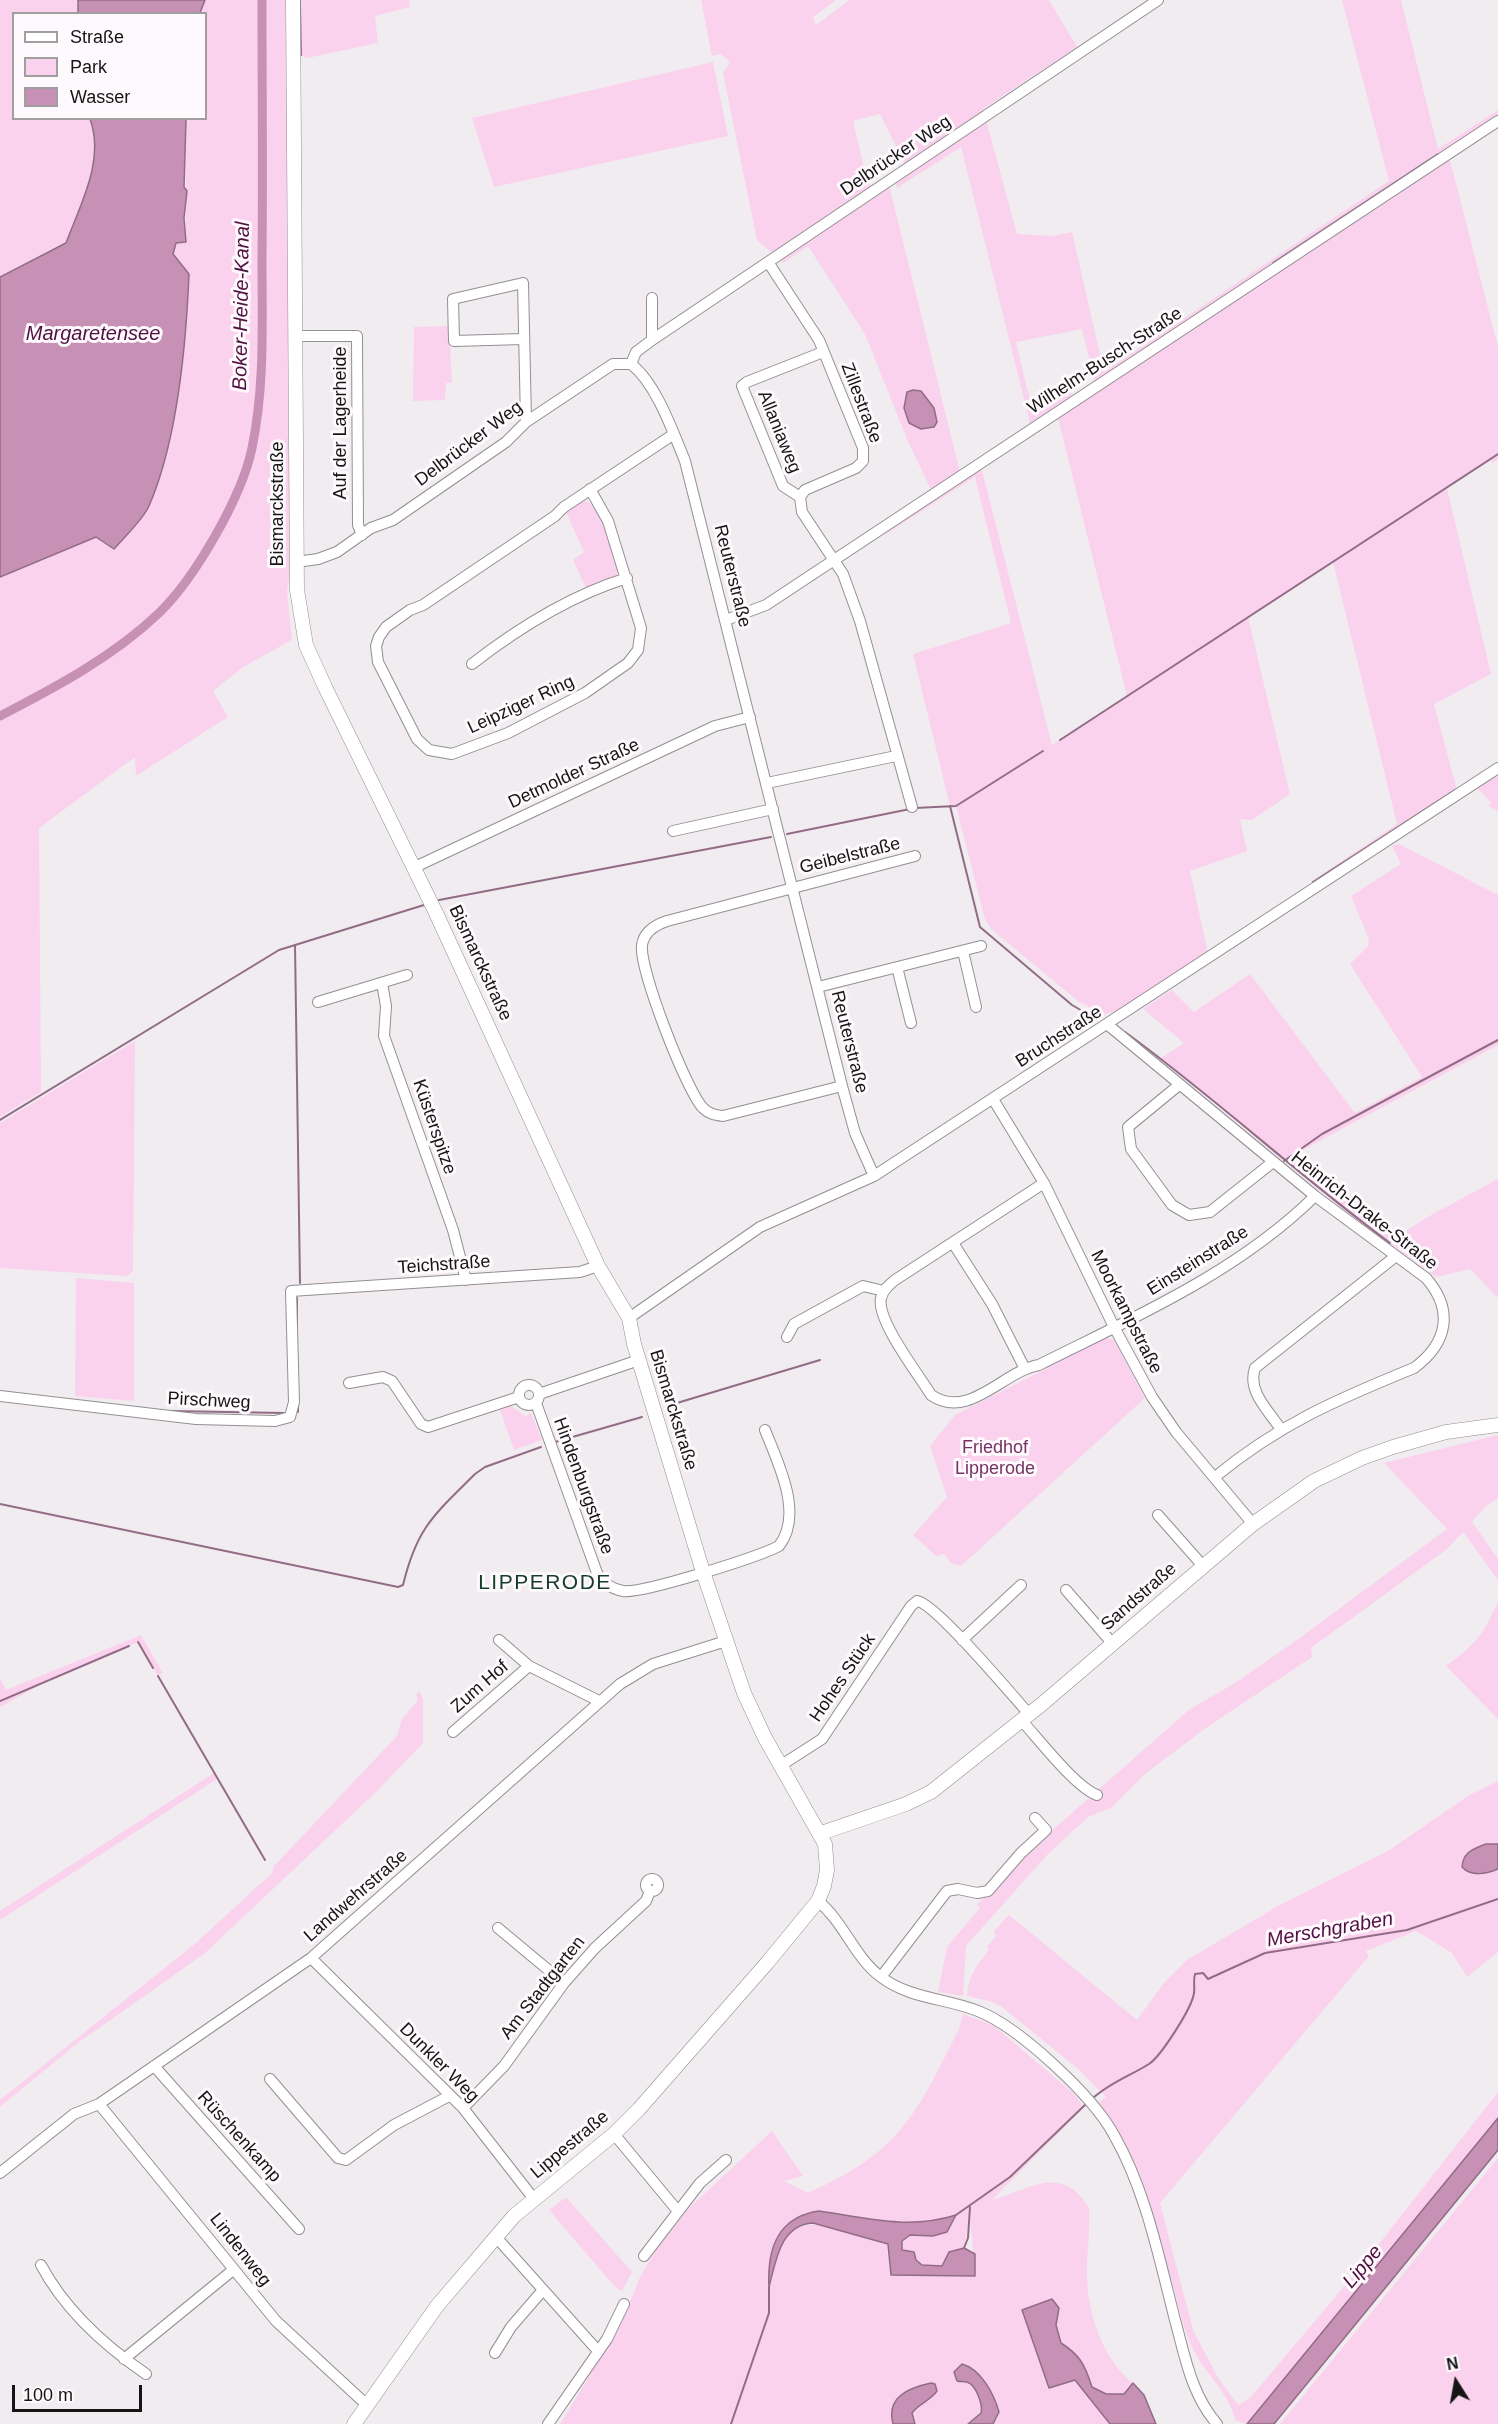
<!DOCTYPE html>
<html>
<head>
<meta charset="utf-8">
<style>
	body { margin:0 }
	#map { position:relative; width:1498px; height:2424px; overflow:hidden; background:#f1ecef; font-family:Arial,sans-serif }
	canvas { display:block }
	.legend { position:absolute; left:12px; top:12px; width:195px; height:108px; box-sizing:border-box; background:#fef9fc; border:2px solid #a19ea0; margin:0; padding:8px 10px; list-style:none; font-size:18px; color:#161516 }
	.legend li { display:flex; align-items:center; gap:12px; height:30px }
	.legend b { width:30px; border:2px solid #a19ea0 }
	.north { position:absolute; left:1426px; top:2352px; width:60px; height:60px; -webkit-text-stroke:4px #fef9fc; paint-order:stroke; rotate:349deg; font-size:16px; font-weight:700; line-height:24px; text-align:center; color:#161516 }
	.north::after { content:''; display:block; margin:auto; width:21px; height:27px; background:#161516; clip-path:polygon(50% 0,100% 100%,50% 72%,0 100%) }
	.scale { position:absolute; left:12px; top:2385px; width:130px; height:27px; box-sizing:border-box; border:3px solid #161516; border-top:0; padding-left:8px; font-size:18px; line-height:21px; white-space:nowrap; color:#161516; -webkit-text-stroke:4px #fef9fc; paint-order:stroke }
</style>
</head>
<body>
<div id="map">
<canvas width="1498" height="2424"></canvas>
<ul class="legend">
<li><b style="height:8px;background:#fff"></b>Straße</li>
<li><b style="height:16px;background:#fbd2ee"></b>Park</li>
<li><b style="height:16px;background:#c791b6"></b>Wasser</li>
</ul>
<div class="north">N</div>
<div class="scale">100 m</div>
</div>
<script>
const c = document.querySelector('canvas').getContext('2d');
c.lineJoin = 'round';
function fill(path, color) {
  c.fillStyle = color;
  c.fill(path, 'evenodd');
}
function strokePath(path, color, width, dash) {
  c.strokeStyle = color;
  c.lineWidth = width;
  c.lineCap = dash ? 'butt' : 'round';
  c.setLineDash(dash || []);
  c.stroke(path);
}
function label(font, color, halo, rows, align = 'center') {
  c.font = font + ' Arial,sans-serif';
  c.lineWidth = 6;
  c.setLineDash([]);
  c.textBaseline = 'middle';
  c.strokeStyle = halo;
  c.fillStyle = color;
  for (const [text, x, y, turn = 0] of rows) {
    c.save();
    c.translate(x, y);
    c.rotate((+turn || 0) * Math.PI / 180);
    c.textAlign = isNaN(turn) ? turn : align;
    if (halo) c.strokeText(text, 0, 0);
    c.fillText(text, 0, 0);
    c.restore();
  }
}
fill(new Path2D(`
	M0,0H78V13L14,14V118L90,119C105,160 81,203 66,243L0,277Z
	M205,0H289L292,556L287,592L292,640L243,667L213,691L228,717L136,776L135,757L39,828L41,1092L0,1117V545L173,254L176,243L186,242L185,119L206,118V14L200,13Z
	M302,0H409L410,7L375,16L378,43L307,58L302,56Z
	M701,0H836L813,17L816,25L850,0H1049L1077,47L983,109L1017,234L1054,236L1072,232L1104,372L1389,181L1342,0H1401L1438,149L1498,110V119L1091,387L1094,378L1082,329L1016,342L1033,413L1069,390L1074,399L986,457L985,453L1030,423L961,147L897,188L895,181L909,172L880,114L853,121L867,180L876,194L888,186L890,189L959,468L958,475L932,492L907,439L865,334L808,246L783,263C773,250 766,250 757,240L723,73L730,62L721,54L712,56Z
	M713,62L728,136L494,187L472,118Z
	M1498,123V128L1450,160L1498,347V459L1493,463L1491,459L1447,488L1491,674L1434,704L1457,790L1313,885L1311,882L1397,824L1333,562L1248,617L1290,794L1252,820L1240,819L1247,851L1190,871L1208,953L1119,1011L1104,1014L1079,1002L992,930L985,919L956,806H950L913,654L1011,623L975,477L884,535L883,532L979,468L982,470L1052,745L1127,696L1058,418L1401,192L1400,188Z
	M449,326L452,383H446L445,400L413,401L414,327Z
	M584,500C601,504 614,553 619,569L616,576L587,590L573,560L584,552L566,512Z
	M1498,775V811L1489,806L1491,802L1477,788Z
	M1399,844L1498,895V1045L1299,1152L1292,1159L1394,1239L1424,1219L1498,1179V1298L1470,1269L1436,1277L1338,1205L1161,1058L1184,1043L1143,1009L1172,990L1194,1012L1250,974L1355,1113L1422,1077L1350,964L1368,946L1369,939L1351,896L1401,864L1392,846Z
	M135,1041L133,1271L127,1276L0,1268V1123Z
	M76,1278L134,1283V1401L75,1396Z
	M1107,1338L1114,1340L1145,1398L961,1566L951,1563L944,1554L936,1556L913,1535L947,1497L930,1446L955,1415Z
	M511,1406L525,1416L531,1413L542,1440L514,1450L500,1410Z
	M1498,1435V1498L1485,1507L1472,1522L1498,1559V1580L1463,1532L1446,1550L1311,1648L1312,1657L1203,1730L1145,1774L1111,1808L1088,1817L1048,1854L966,1946L963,1996L938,1992L947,1947L980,1908L977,1905L1023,1856L1190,1709L1235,1683L1297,1640L1447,1529L1384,1463Z
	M1498,1602V1719L1446,1666C1476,1644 1482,1636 1498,1602Z
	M141,1635L163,1673L158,1676L138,1642L51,1679L0,1707V1679L6,1690Z
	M419,1691L423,1698V1743L377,1791L204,1954L75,2045L0,2107V2100L197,1942L272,1873L274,1866L397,1736L402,1719L418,1700L416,1695Z
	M214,1773L217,1779L0,1920V1911Z
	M1498,1781V1952L1467,1977L1452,1953L1416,1931L1366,1951L1369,1956L1160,2203L1193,2330L1218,2378L1238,2405L1250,2398L1368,2258L1498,2092V2118L1247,2424L1235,2420C1230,2393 1202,2371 1191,2345C1181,2321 1176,2296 1169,2271C1152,2211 1135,2153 1099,2102L1106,2097L1077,2068L1002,2007L993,2002L967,1996C968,1976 977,1965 989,1950L987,1947L996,1936L994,1931L1009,1915L1137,2020L1163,1984L1187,1960L1278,1906L1388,1851L1468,1796Z
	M963,2014L993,2025L1074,2094L1084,2107L992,2200C1028,2190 1062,2162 1089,2208C1090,2227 1088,2245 1087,2264C1085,2306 1100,2357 1133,2383L1124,2394H1106L1092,2387C1085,2366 1080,2354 1061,2343L1056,2324L1059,2308L1053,2299L1022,2310L1049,2387L1075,2380L1110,2424H993L998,2417L973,2368L960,2382L966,2381C985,2396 987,2409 968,2424H915L912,2413L915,2408L931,2399L920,2385L900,2394L891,2414L893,2424H560L621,2324L640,2277L656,2250L689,2208L772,2131L803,2176L784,2181L808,2193C902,2151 916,2114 960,2027ZM804,2213C855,2214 904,2231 955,2216L947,2232L933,2236L910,2235L902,2241V2250L922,2265L943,2266L949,2252L964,2248L970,2215L975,2276L891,2275L889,2244C841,2231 784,2197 774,2271C778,2239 775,2232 804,2213Z
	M1498,2158V2424H1280Z
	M566,2197L632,2272L622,2291L616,2288L549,2210Z`), '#fbd2ee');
const water = new Path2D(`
	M78,0H205L200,13L78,14Z
	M90,119H186L184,187L187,191L184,218L186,242L176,243L173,254L189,274C186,346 178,439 149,506C142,521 125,536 114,549L96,537L0,577V277L66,243C81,203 105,160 90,119Z
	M913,390L921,391L934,408L937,422L934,427L921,429L909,423L904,408L907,392Z
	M1486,1844H1498V1869C1487,1874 1471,1877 1462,1867C1463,1852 1473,1849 1486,1844Z
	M1498,2118V2150L1274,2424H1247Z
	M819,2211C866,2218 909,2230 956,2215L947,2232L933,2236L910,2235L902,2241V2250L914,2252L916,2260L922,2265L942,2266L949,2252L964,2248L975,2254V2276L891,2275L888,2244L813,2223C780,2225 776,2261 769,2287C767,2249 777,2217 819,2211Z
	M1052,2299L1059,2308L1056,2325L1061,2343C1080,2355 1085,2365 1092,2387L1106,2394H1124L1133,2383L1144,2395L1156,2424H1110L1075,2380L1049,2388L1022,2310Z
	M962,2364C981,2369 994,2394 999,2412L993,2424H968L981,2413C983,2404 976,2385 967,2382C964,2381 960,2382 957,2381L954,2372Z
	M931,2383L935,2384L937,2391C930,2401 918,2404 912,2413L915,2424H893C886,2397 908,2388 931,2383Z`);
fill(water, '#c791b6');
strokePath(water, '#926c86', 1.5);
strokePath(new Path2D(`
	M300,0L301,55
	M1273,263L1438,154
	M1060,740L1498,454
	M950,806L980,927L1072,1005L1084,1012L1100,1015
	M915,808L956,806L1043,751
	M787,834L910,809
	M1313,882L1455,790
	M439,900L771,837
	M295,945L300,1283
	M1125,1032C1216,1098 1299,1176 1390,1243
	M0,1120L279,950L424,905
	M1284,1161L1322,1134L1498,1040
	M297,1331V1298
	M298,1405V1412
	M667,1406L820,1360
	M170,1411L284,1413
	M555,1442L642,1417
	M0,1504L398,1587L403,1585C417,1527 434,1515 475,1474L485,1467L541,1447
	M138,1642L153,1668
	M158,1676L265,1860
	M0,1701L129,1646
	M1092,2099C1109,2083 1130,2076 1149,2064C1161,2056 1192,2008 1194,1993C1195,1986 1193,1981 1195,1974L1203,1973L1208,1979L1265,1953L1407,1930L1498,1899
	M956,2215L1010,2177L1086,2104
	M964,2248L968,2238L970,2207
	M731,2424L769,2313V2287`), '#926c86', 2);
strokePath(new Path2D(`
	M0,716C56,687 113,657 159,613C195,578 242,497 252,448C265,386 262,322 262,259C263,172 262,86 262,0`), '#c791b6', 9);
const minor = new Path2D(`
	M768,262L819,340L863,448V461L856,468L805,490L800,497L802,512L843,574L860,621L912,807
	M295,336H357L358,525L362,535
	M523,339L454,341L453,299L523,283L526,422
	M652,340V298
	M631,364C656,383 673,432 685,461L842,1086L855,1133L874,1176
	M590,489L608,521L641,628L638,650L628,663L585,693L508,733L452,754L429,750L417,739L378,662L376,646L379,637L386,627L410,610L423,605L555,516L564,507L674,434
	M800,497L783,486L742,386L747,382L823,352
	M296,562L318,559L337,552L371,528L393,520L506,442L526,422L613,364H631L636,352L652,340L1158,0
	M726,620L766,605L1498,121
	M472,664C517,629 572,595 627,578
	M767,783L896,756
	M673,831L773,809
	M415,867L715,726L750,717
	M963,951L976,1007
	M897,967L911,1023
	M382,983L386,1006L384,1036L453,1230L466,1280
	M818,987L981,946
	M318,1002L407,975
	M1108,1025L1315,1196L1426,1278C1454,1310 1448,1343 1414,1368C1338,1399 1279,1424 1215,1477
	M1179,1085L1128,1127L1131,1149L1172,1205L1189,1215L1210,1212L1273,1162
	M842,1086L723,1116C715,1115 709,1114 703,1108C686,1090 639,969 642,945C644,932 655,925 667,921L915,856
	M993,1099L1044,1183L1114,1327L1152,1397L1176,1432L1253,1524
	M1044,1183L895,1280C889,1285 883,1290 881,1298C876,1320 919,1375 931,1395C969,1421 1003,1371 1039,1365C1135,1317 1238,1272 1315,1196
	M953,1243L992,1304L1024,1367
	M629,1318L760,1227L874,1176L1498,768
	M787,1337L794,1324L863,1286L884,1291
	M349,1383L383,1377L392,1381L421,1424L428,1427L519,1397
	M519 1395a10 10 0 1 1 20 0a10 10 0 1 1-20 0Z
	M539,1394L639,1360
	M0,1396L196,1419L275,1421L290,1417L294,1402L291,1291L580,1272L598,1266
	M536,1403L597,1573C604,1583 611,1589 623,1591C642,1594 758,1557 779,1546C804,1514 778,1463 765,1430
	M1280,1428C1268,1410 1247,1391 1255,1368L1396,1256
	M1158,1515L1203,1566
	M1066,1590L1113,1644
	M499,1640L529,1666L599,1701
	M962,1640L1021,1585
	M1021,1720C1038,1738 1075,1787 1097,1795
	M453,1732L529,1666
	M780,1766L822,1739L911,1606L917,1601C935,1603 1012,1695 1029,1714
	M646 1885a6 6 0 1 1 12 0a6 6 0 1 1-12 0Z
	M818,1901C844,1922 854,1957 881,1977C910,1999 946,1998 978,2011C1019,2027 1093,2096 1114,2135C1146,2191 1159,2258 1175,2320C1185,2356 1191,2394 1217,2424
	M498,1928L564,1983
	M311,1958L463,2108L534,2199
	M881,1977L947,1891L958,1889L977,1893L988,1891L1021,1853L1046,1830L1035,1818
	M154,2066L299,2229
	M270,2079L338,2158L346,2160L394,2125L449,2096
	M99,2104L276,2321L368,2406
	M463,2108L504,2066L564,1983L595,1948L646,1901L650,1891
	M614,2134L677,2210
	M0,2173L74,2114L99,2104L311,1958L620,1684L653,1664L726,1641
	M496,2237L598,2351
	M644,2256L700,2183L726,2160
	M41,2265C65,2310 105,2346 146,2374
	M495,2353L511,2327L543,2290
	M124,2359L233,2270
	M548,2424L607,2339L624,2304`);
const major = new Path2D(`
	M293,0L297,590L306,645L325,687L436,913L598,1266L629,1318L634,1344L703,1572L744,1693L765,1738L825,1844L827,1870L824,1886L818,1901L767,1963L639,2109L614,2134L514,2216L496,2237L437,2306L354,2424
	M821,1833L906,1804L931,1792L1042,1704L1253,1524L1314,1481L1362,1458L1393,1447L1446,1432L1498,1425`);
strokePath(minor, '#938f92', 12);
strokePath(major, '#938f92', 15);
strokePath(minor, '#fff', 10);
strokePath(major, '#fff', 14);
label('18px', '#161516', '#fef9fc', [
	["Delbrücker Weg",896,156,-34],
	["Wilhelm-Busch-Straße",1105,361,-33],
	["Zillestraße",861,403,69],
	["Auf der Lagerheide",341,423,-90],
	["Allaniaweg",779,432,68],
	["Delbrücker Weg",469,444,-37],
	["Bismarckstraße",278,504,-90],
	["Reuterstraße",732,576,76],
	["Leipziger Ring",521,705,-25],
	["Detmolder Straße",574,774,-25],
	["Geibelstraße",850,856,-14],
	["Bismarckstraße",480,963,65],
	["Bruchstraße",1059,1037,-33],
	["Reuterstraße",849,1042,76],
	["Küsterspitze",434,1127,71],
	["Heinrich-Drake-Straße",1364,1211,38],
	["Einsteinstraße",1198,1261,-32],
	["Teichstraße",444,1265,-4],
	["Moorkampstraße",1126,1312,63],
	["Pirschweg",209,1401,3],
	["Bismarckstraße",673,1410,73],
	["Hindenburgstraße",583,1486,70],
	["Sandstraße",1139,1597,-41],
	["Hohes Stück",843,1678,-56],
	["Zum Hof",480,1687,-41],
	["Landwehrstraße",356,1896,-41],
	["Am Stadtgarten",543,1988,-52],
	["Dunkler Weg",439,2063,45],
	["Rüschenkamp",239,2137,48],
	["Lippestraße",570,2145,-40],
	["Lindenweg",240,2250,52]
]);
label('18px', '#743363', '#fef9fc', [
	["Friedhof",995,1448],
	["Lipperode",995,1469]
]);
label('italic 20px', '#501142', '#fef9fc', [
	["Boker-Heide-Kanal",242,306,-89],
	["Margaretensee",93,334],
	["Merschgraben",1330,1930,-10],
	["Lippe",1363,2267,-50]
]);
c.letterSpacing = '1.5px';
label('21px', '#133d28', '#fef9fc', [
	["LIPPERODE",545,1583]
]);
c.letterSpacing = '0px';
</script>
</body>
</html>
